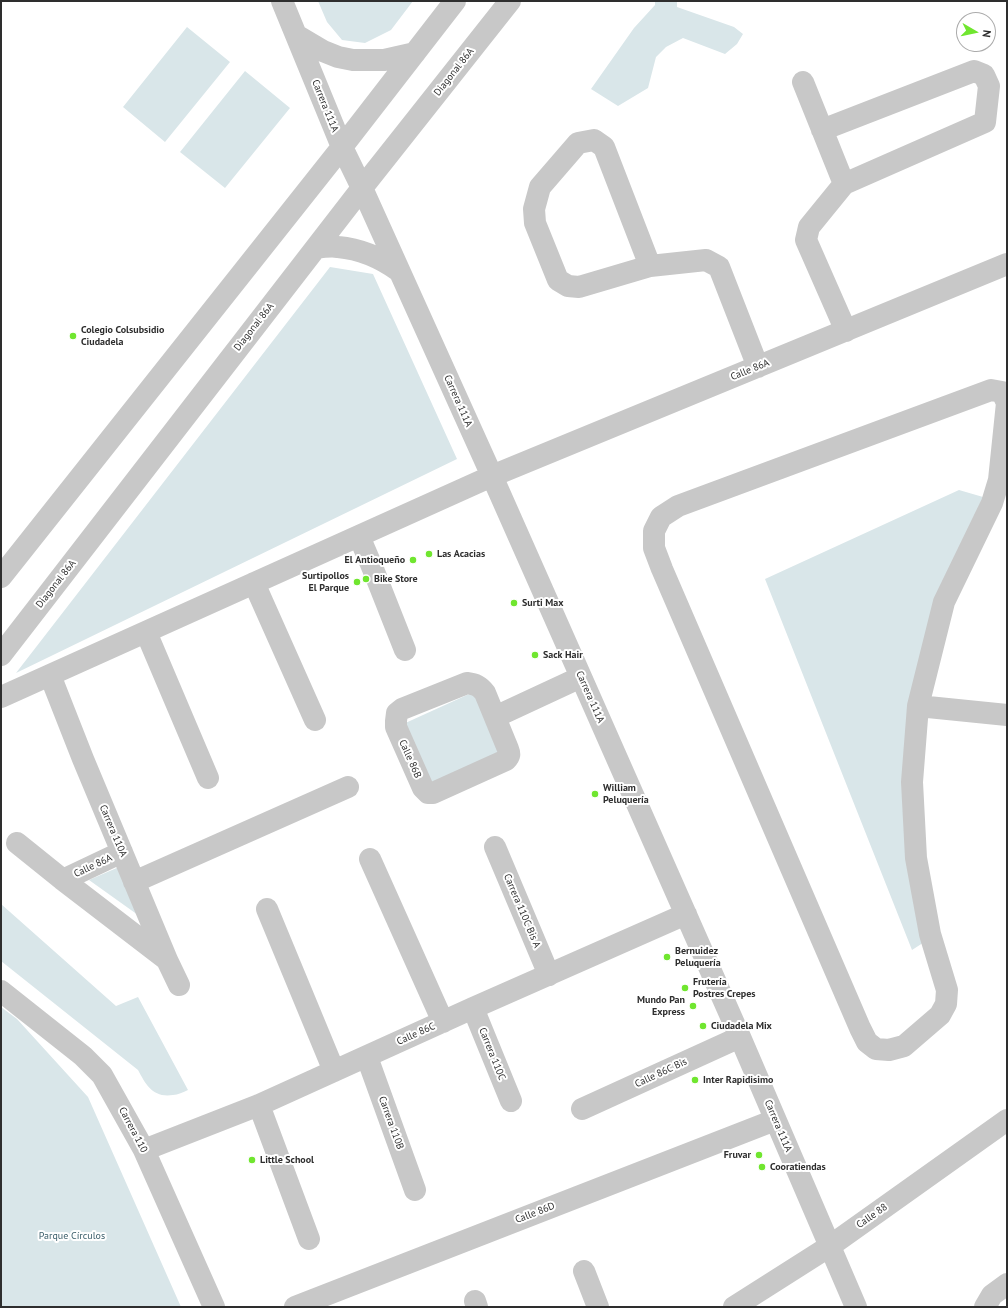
<!DOCTYPE html>
<html>
<head>
<meta charset="utf-8">
<style>
	body { margin:0 }
	#map { position:relative; width:1008px; height:1308px; overflow:hidden; background:#fff; font-family:"PT Sans",sans-serif }
	canvas { display:block }
	.frame { position:absolute; inset:0; border:2px solid #2e2e2e; pointer-events:none }
	.north { position:absolute; left:956px; top:12px; width:40px; height:40px; box-sizing:border-box; background:#fff; border:1px solid #ababab; border-radius:50%; rotate:99deg; font-size:11px; font-weight:700; line-height:16px; text-align:center; color:#2e2e2e }
	.north::after { content:''; display:block; margin:auto; width:14px; height:18px; background:#70e62f; clip-path:polygon(50% 0,100% 100%,50% 72%,0 100%) }
</style>
</head>
<body>
<div id="map">
<canvas width="1008" height="1308"></canvas>
<div class="frame"></div>
<div class="north">N</div>
</div>
<script>
const c = document.querySelector('canvas').getContext('2d');
c.lineJoin = 'round';
function fill(path, color) {
  c.fillStyle = color;
  c.fill(path, 'evenodd');
}
function strokePath(path, color, width, dash) {
  c.strokeStyle = color;
  c.lineWidth = width;
  c.lineCap = dash ? 'butt' : 'round';
  c.setLineDash(dash || []);
  c.stroke(path);
}
function label(font, color, halo, rows, align = 'center') {
  c.font = font + ' "PT Sans",sans-serif';
  c.lineWidth = 4;
  c.setLineDash([]);
  c.textBaseline = 'middle';
  c.strokeStyle = halo;
  c.fillStyle = color;
  for (const [text, x, y, turn = 0] of rows) {
    c.save();
    c.translate(x, y);
    c.rotate((+turn || 0) * Math.PI / 180);
    c.textAlign = isNaN(turn) ? turn : align;
    if (halo) c.strokeText(text, 0, 0);
    c.fillText(text, 0, 0);
    c.restore();
  }
}
fill(new Path2D(`
	M318,1H413L391,30L365,43L342,40L327,22Z
	M655,1H677V7L734,27L743,34L737,44L725,54L683,38L666,47L656,57L648,88L618,106L591,89L634,28L655,5Z
	M187,27L230,62L165,142L123,107Z
	M245,71L290,108L225,188L180,152Z
	M330,267L373,274L457,459L16,673Z
	M959,490L983,497L940,592L911,697L929,939L912,950L765,579Z
	M478,690L505,756L427,791L401,725Z
	M119,867L138,915L89,880Z
	M1,904L116,1006L138,997L188,1090C183,1092 178,1095 173,1095C153,1098 146,1085 138,1070L1,961Z
	M1,1007L17,1019L88,1097L181,1307H1Z`), '#d9e6e9');
strokePath(new Path2D(`
	M282,1L342,147L362,188L492,476L581,677L740,1037L856,1307
	M296,35L323,51L338,57L353,60H384L415,53
	M803,82L844,184
	M822,130L974,71L984,75L989,86L985,122L844,184L809,227L806,240L846,331
	M316,248C323,247 331,246 338,247C361,249 381,258 399,271
	M650,266L604,147L594,140L578,143L540,187L534,209L535,223L558,280L568,286L579,287L650,266L706,260L719,267L758,367
	M991,390L1002,392L1007,403L999,480L992,503L944,602L918,706L912,782L916,858L930,934L947,990L946,1004L940,1015L904,1046L889,1050L876,1049L867,1042L860,1028L662,569L654,548V531L661,517L678,506Z
	M359,536L373,569L405,650
	M1,577L342,147L455,1
	M254,583L315,720
	M146,632L208,778
	M1,655L362,188L510,1
	M50,675L83,759L167,960L179,985
	M467,683C475,684 480,686 485,693L508,749C510,754 510,756 506,760L433,793H428L423,788L396,727V721L397,713L402,709Z
	M1,697L492,476L1007,264
	M918,706L1007,715
	M495,717L581,677
	M17,843L63,880L166,959
	M495,847L549,975
	M370,859L443,1022
	M63,880L122,852
	M134,882L348,787
	M267,909L334,1071
	M1,991L83,1056L102,1075L144,1150L214,1307
	M473,1008L511,1101
	M367,1057L415,1190
	M259,1105L309,1239
	M582,1109L740,1037
	M144,1150L259,1105L473,1008L686,914
	M584,1271L598,1307
	M475,1301L477,1307
	M295,1307L775,1120
	M734,1307L830,1246L1007,1120
	M985,1307L992,1295L1007,1284`), '#c8c8c8', 22);
for (const [x, y, r, color] of [
	[73,336,4,"#70e62f"],
	[429,554,4,"#70e62f"],
	[413,560,4,"#70e62f"],
	[366,579,4,"#70e62f"],
	[357,582,4,"#70e62f"],
	[514,603,4,"#70e62f"],
	[535,655,4,"#70e62f"],
	[595,794,4,"#70e62f"],
	[667,957,4,"#70e62f"],
	[685,988,4,"#70e62f"],
	[693,1006,4,"#70e62f"],
	[703,1026,4,"#70e62f"],
	[695,1080,4,"#70e62f"],
	[759,1155,4,"#70e62f"],
	[252,1160,4,"#70e62f"],
	[762,1167,4,"#70e62f"]
]) {
  const dot = new Path2D();
  dot.arc(x, y, r, 0, 2 * Math.PI);
  c.fillStyle = color;
  c.fill(dot);
  strokePath(dot, '#fff', 1.5);
}
label('10px', '#2e2e2e', '#fff', [
	["Diagonal 86A",454,72,-52],
	["Carrera 111A",325,106,68],
	["Diagonal 86A",254,327,-52],
	["Calle 86A",750,370,-22],
	["Carrera 111A",458,401,66],
	["Diagonal 86A",56,584,-52],
	["Carrera 111A",590,697,66],
	["Calle 86B",410,759,66],
	["Carrera 110A",113,831,67],
	["Calle 86A",93,866,-25],
	["Carrera 110C Bis A",522,911,67],
	["Calle 86C",416,1034,-24],
	["Carrera 110C",492,1054,68],
	["Calle 86C Bis",661,1073,-25],
	["Carrera 110B",391,1123,70],
	["Carrera 111A",778,1126,67],
	["Carrera 110",133,1130,62],
	["Calle 86D",535,1213,-21],
	["Calle 88",872,1216,-35]
]);
label('bold 10px', '#2e2e2e', '#fff', [
	["Colegio Colsubsidio",81,330],
	["Ciudadela",81,342],
	["Las Acacias",437,554],
	["El Antioqueño",405,560,"right"],
	["Surtipollos",349,576,"right"],
	["El Parque",349,588,"right"],
	["Bike Store",374,579],
	["Surti Max",522,603],
	["Sack Hair",543,655],
	["William",603,788],
	["Peluquería",603,800],
	["Bernuidez",675,951],
	["Peluquería",675,963],
	["Frutería",693,982],
	["Postres Crepes",693,994],
	["Mundo Pan",685,1000,"right"],
	["Express",685,1012,"right"],
	["Ciudadela Mix",711,1026],
	["Inter Rapidisimo",703,1080],
	["Fruvar",751,1155,"right"],
	["Little School",260,1160],
	["Cooratiendas",770,1167]
], 'left');
label('10px', '#3b5e6a', '#fff', [
	["Parque Círculos",72,1236]
]);
</script>
</body>
</html>
